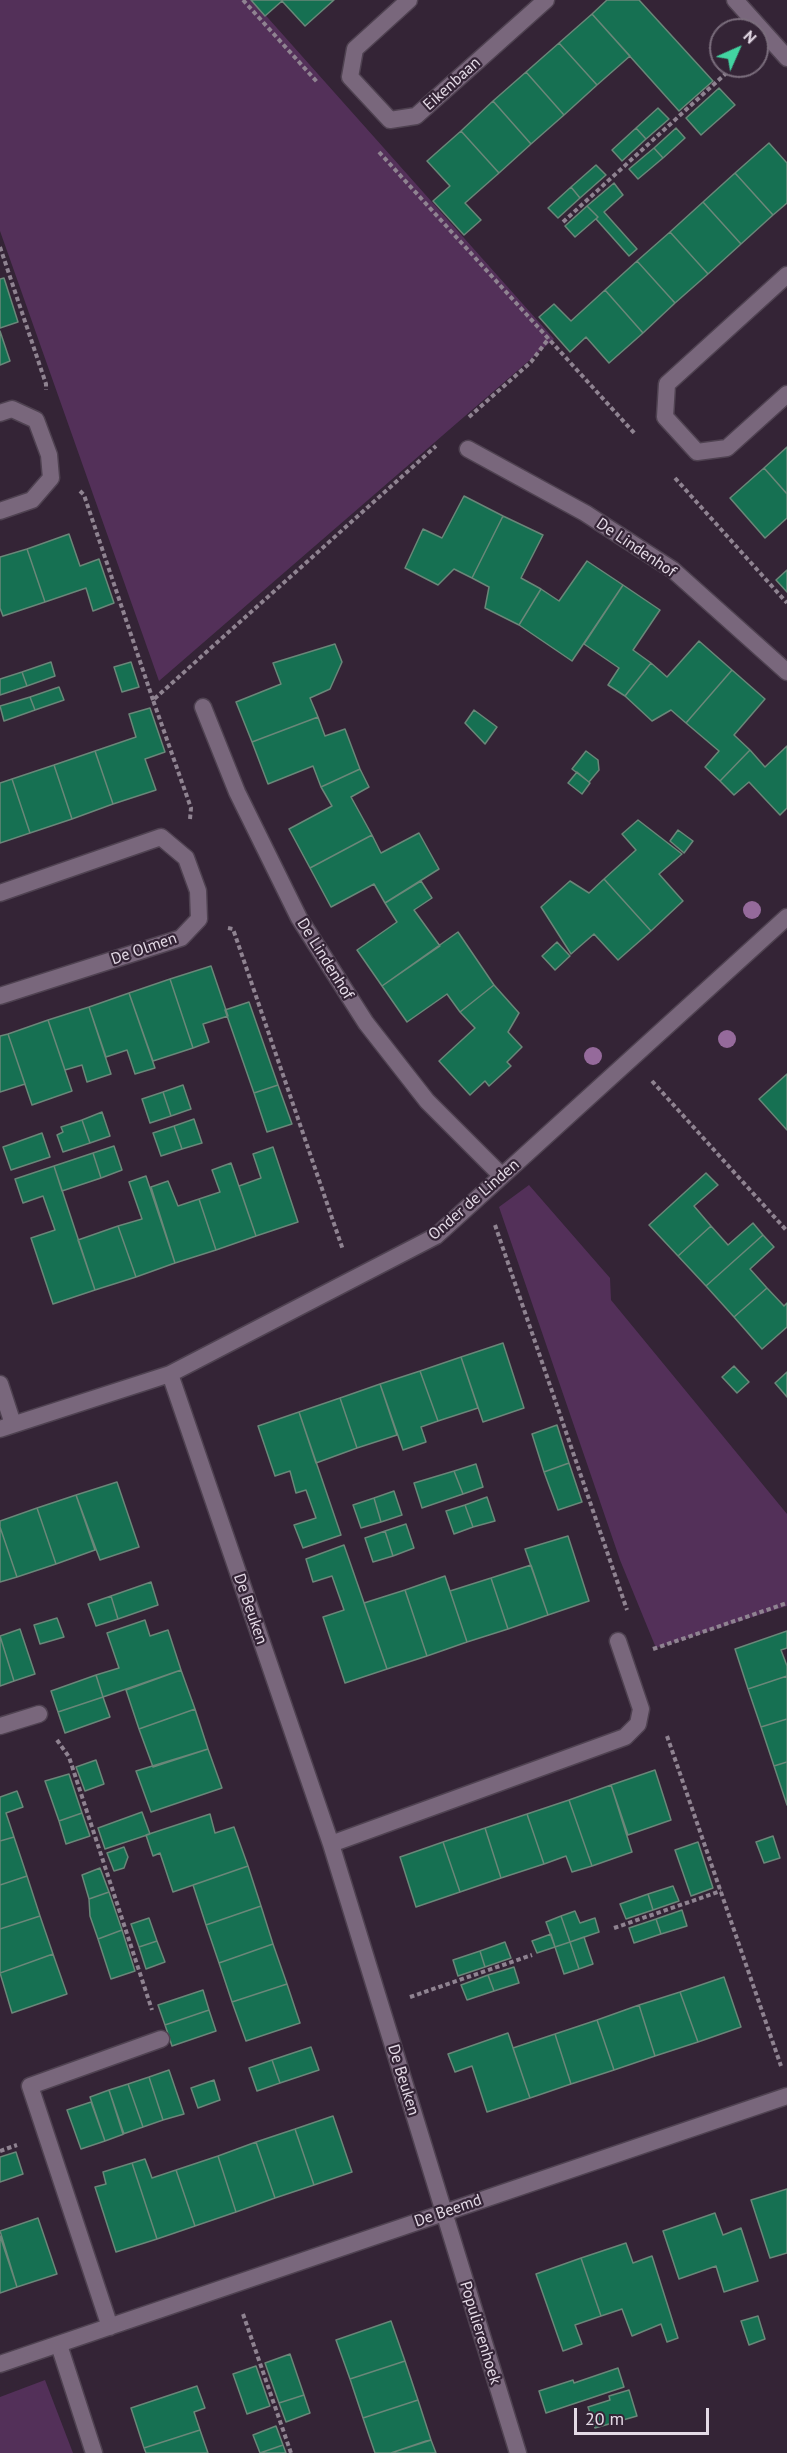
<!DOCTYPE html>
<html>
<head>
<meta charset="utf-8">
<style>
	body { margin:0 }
	#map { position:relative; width:787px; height:2453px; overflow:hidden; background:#342436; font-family:"PT Sans",sans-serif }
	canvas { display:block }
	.north { position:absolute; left:709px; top:18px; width:60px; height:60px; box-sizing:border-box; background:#342436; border:2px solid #7a6d7c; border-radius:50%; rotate:45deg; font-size:16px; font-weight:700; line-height:24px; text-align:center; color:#e4dae6 }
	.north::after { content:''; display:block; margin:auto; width:21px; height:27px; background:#42d4a1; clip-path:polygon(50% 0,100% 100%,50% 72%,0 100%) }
	.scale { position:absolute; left:574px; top:2408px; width:135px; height:27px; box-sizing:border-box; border:3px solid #e4dae6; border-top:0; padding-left:8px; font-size:18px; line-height:21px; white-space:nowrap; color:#e4dae6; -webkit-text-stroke:4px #342436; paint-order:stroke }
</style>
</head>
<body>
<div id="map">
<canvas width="787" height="2453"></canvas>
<div class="north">N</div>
<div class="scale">20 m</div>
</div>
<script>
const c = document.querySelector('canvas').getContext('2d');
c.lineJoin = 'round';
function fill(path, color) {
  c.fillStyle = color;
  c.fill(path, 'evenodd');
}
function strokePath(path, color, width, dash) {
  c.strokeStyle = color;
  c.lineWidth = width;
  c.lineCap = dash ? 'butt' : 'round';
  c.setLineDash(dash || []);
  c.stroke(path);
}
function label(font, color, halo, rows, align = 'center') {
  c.font = font + ' "PT Sans",sans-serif';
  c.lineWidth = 4.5;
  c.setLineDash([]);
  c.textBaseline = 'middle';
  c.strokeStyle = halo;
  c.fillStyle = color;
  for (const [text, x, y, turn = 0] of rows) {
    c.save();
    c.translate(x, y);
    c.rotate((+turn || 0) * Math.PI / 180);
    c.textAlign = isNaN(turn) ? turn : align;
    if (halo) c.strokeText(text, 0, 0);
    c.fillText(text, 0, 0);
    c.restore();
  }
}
fill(new Path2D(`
	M0,0H252L554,339L159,681L0,231Z
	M529,1185L610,1278L611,1300L787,1514V1606L656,1648L620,1560L499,1207Z
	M45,2380L73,2453H0V2397Z`), '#533059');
const building = new Path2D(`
	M251,0H334L305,26L282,1L265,16Z
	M607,0H639L713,81L679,111L592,14Z
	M592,14L630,56L597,85L559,43Z
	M559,43L597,85L564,115L526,72Z
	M526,72L564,115L531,144L493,101Z
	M719,88L735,105L701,135L686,118Z
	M493,101L531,144L499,173L461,131Z
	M658,108L669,119L646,139L636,128Z
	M636,128L646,139L622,161L612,150Z
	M676,128L685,138L663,158L654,148Z
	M461,131L499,173L465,203L481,220L464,235L433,201L450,186L427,161Z
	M769,143L787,163V203L773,215L735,173Z
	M654,148L663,158L638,179L629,169Z
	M596,165L606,175L580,198L571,187Z
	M735,173L773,215L741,244L703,202Z
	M614,183L623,195L604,212L637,249L629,256L596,219L598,217L587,206Z
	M571,187L580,198L558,218L548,208Z
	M703,202L741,244L708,274L670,232Z
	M587,206L598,217L575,237L565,226Z
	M670,232L708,274L675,303L637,261Z
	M637,261L675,303L643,333L605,290Z
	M4,278L18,322L0,328V279Z
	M605,290L643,333L609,363L586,337L570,352L539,317L554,304L571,321Z
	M0,331L10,361L0,365Z
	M787,447V494L764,468Z
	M764,468L787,494V518L765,538L730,498Z
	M464,496L503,516L472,578L454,569L438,585L405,568L423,529L442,538Z
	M503,516L543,535L521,578L541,589L519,625L485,608L489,587L472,578Z
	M69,534L80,566L99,559L114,603L93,611L86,588L45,602L27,549Z
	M27,549L45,602L3,616L0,608V557Z
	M587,561L623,585L572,661L519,625L541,589L559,601Z
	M787,570V592L776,580Z
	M623,585L660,610L633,650L651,663L625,696L608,685L619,668L584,644Z
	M699,641L732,670L686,723L671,710L652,721L625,696L651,663L667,677Z
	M335,644L342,662L330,689L310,698L318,717L252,742L236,702L281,684L273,663Z
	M51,662L55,676L27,686L22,672Z
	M131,662L139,687L122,692L114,667Z
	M732,670L765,699L734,735L750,750L720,781L705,767L719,751L686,723Z
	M22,672L27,686L0,695V679Z
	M59,687L64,700L35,710L30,697Z
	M30,697L35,710L4,721L0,706Z
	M150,708L165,752L145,759L156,790L113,804L95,751L136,737L129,714Z
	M474,710L497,727L485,744L465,723Z
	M318,717L325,736L345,729L360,769L321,787L313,766L268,784L252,742Z
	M787,746V808L780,815L749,782L734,795L720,781L750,750L765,767Z
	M95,751L113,804L72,819L54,765Z
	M586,751L598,760L599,770L589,782L572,769Z
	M54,765L72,819L30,833L12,779Z
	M360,769L369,787L351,797L372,835L310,868L289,829L332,806L321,787Z
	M577,772L590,783L582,794L568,783Z
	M12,779L30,833L0,843V783Z
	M638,820L682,854L659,874L683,901L651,931L604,879L636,850L622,834Z
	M678,830L693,841L684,853L670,841Z
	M419,833L439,869L385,903L374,884L331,907L310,868L372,835L381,853Z
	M604,879L651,931L618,960L594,934L571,954L541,907L570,881L589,893Z
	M421,881L432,898L414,910L440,946L382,986L357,950L397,922L385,903Z
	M458,932L494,985L460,1012L447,994L407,1022L382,986Z
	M557,942L570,956L555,970L542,956Z
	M211,966L228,1016L203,1024L209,1042L193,1048L170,979Z
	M170,979L193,1048L153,1061L129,993Z
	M494,985L519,1013L508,1032L522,1047L507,1062L511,1066L489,1086L485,1081L470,1095L439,1061L475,1028L460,1012Z
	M129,993L155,1068L135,1074L127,1050L106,1057L89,1007Z
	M249,1002L278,1085L254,1093L225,1010Z
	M89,1007L111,1074L87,1082L82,1065L65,1070L48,1020Z
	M48,1020L72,1091L32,1105L8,1034Z
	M8,1034L25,1084L0,1092V1036Z
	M787,1074V1130L759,1099Z
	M183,1085L191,1109L171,1116L163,1092Z
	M278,1085L292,1124L267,1132L254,1093Z
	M163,1092L171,1116L150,1123L142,1099Z
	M102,1112L110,1136L90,1143L82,1120Z
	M194,1119L202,1143L182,1149L174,1126Z
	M82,1120L90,1143L63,1152L57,1135L63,1132L61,1127Z
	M174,1126L182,1149L161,1156L153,1133Z
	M42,1133L50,1157L11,1170L3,1147Z
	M114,1146L122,1170L101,1178L93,1153Z
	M273,1147L298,1222L256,1236L239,1186L261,1178L253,1154Z
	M93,1153L101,1178L62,1191L54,1166Z
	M231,1163L256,1236L216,1250L199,1199L220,1192L212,1170Z
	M54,1166L95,1290L53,1304L31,1238L55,1230L43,1196L23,1203L15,1179Z
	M706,1173L718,1185L694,1206L711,1226L678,1256L649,1225Z
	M146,1176L175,1263L136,1277L118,1226L142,1219L129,1182Z
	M168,1181L178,1206L199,1199L216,1250L175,1263L151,1187Z
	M753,1223L763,1235L706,1286L678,1256L711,1226L728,1245Z
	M118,1226L136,1277L95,1290L78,1240Z
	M763,1235L774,1247L750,1269L767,1288L734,1317L706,1286Z
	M767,1288L784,1306L787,1303V1327L762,1349L734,1317Z
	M503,1343L524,1408L483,1422L461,1357Z
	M461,1357L478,1408L438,1421L420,1371Z
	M734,1366L749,1382L737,1393L722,1377Z
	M420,1371L438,1421L421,1427L426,1442L403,1450L380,1384Z
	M787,1372V1397L775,1383Z
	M380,1384L397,1435L357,1448L340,1398Z
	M340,1398L357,1448L316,1463L299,1412Z
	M299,1412L341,1535L303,1548L294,1525L316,1518L306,1490L296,1493L290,1471L275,1476L258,1426Z
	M557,1425L569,1463L544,1472L532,1434Z
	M569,1463L582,1502L558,1510L544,1472Z
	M476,1464L483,1487L463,1494L454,1471Z
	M454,1471L463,1494L422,1508L414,1483Z
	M117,1482L139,1547L100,1560L76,1495Z
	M394,1491L402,1515L381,1522L374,1498Z
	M76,1495L95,1550L56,1564L37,1508Z
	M487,1497L495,1521L473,1527L465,1505Z
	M374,1498L381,1522L361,1528L353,1505Z
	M465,1505L473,1527L454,1534L446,1511Z
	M37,1508L56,1564L17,1577L0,1527V1521Z
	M406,1524L414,1548L393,1556L385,1531Z
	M0,1527L17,1577L0,1582Z
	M385,1531L393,1556L373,1562L365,1538Z
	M568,1536L589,1601L548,1615L525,1549Z
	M344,1545L387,1669L345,1683L323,1617L344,1610L332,1576L313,1582L306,1559Z
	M531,1565L548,1615L508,1629L491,1578Z
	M445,1576L467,1642L427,1656L405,1590Z
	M491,1578L508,1629L467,1642L450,1591Z
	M151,1582L158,1605L118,1619L111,1596Z
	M405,1590L427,1656L387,1669L364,1603Z
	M111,1596L118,1619L96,1626L88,1604Z
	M57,1618L64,1637L40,1644L34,1625Z
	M145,1620L150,1636L168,1630L181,1670L103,1697L96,1675L119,1668L107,1633Z
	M20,1629L35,1674L14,1681L0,1636Z
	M787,1631V1648L781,1650L787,1666V1676L748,1689L735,1649Z
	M0,1636L14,1681L0,1686Z
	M181,1670L195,1709L139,1729L126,1690Z
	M96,1675L103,1697L58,1712L51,1691Z
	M787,1676V1719L761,1727L748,1689Z
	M103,1697L110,1717L65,1733L58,1712Z
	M195,1709L208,1749L153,1767L139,1729Z
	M787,1719V1762L774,1766L761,1727Z
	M208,1749L222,1788L151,1812L136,1771Z
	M96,1760L104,1784L85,1791L76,1767Z
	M787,1762V1805L774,1766Z
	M655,1770L671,1820L628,1835L611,1785Z
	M69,1774L82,1813L59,1821L45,1781Z
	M611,1785L632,1852L592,1866L569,1800Z
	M17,1791L23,1807L6,1813L14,1837L0,1841V1797Z
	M569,1800L592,1866L572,1872L566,1856L544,1864L527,1814Z
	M142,1812L150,1834L105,1849L98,1828Z
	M82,1813L90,1836L66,1844L59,1821Z
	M210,1814L215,1833L234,1827L248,1866L173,1892L160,1853L153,1856L146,1835Z
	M527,1814L544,1864L501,1878L485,1828Z
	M485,1828L501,1878L460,1892L443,1842Z
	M773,1836L780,1858L764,1863L756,1842Z
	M14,1837L27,1876L0,1885V1841Z
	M443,1842L460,1892L416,1907L400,1857Z
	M698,1842L713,1888L691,1896L675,1850Z
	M124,1847L128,1857L124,1868L114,1871L107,1853Z
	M248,1866L261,1906L206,1925L193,1885Z
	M100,1868L109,1892L89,1899L82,1875Z
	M27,1876L40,1916L0,1929V1885Z
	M673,1886L679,1901L653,1910L648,1894Z
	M109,1892L122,1930L98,1939L90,1916L89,1899Z
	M648,1894L653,1910L626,1919L620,1904Z
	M261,1906L273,1944L219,1963L206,1925Z
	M682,1910L687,1926L661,1934L656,1919Z
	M575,1911L580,1923L595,1918L599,1932L570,1942L561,1916Z
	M40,1916L53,1954L0,1973V1929Z
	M561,1916L570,1942L555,1947L546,1922Z
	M149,1918L157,1941L139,1947L131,1924Z
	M656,1919L661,1934L634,1943L629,1928Z
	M122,1930L135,1971L111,1979L98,1939Z
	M551,1934L555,1947L537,1953L532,1941Z
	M584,1937L593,1964L579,1969L570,1942Z
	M157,1941L165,1962L146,1969L139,1947Z
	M505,1942L511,1958L485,1967L480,1951Z
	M570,1942L579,1969L564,1974L555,1947Z
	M273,1944L287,1984L232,2002L219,1963Z
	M480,1951L485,1967L458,1976L453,1960Z
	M53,1954L67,1994L12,2013L0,1973Z
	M514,1967L519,1983L494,1991L488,1975Z
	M488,1975L494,1991L467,2000L461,1985Z
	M724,1977L741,2027L698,2042L680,1992Z
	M287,1984L300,2023L246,2041L232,2002Z
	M203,1990L209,2010L165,2025L158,2005Z
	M680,1992L698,2042L655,2056L639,2005Z
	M639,2005L655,2056L614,2070L597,2020Z
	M209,2010L216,2031L172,2046L165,2025Z
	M597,2020L614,2070L571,2084L555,2034Z
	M508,2033L530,2098L487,2112L472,2066L455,2072L448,2054Z
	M555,2034L571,2084L530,2098L513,2048Z
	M311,2047L319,2070L280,2083L272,2060Z
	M272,2060L280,2083L257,2091L249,2068Z
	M169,2070L184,2114L163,2120L149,2077Z
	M149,2077L163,2120L143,2127L128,2084Z
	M214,2080L220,2100L198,2108L191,2088Z
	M128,2084L143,2127L123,2134L109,2090Z
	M109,2090L124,2134L105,2141L90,2097Z
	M91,2102L105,2141L81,2149L67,2110Z
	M333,2116L352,2172L314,2185L295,2129Z
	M295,2129L314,2185L275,2198L256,2142Z
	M256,2142L275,2198L236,2212L218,2156Z
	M16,2152L23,2174L0,2182V2157Z
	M218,2156L236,2212L195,2226L176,2170Z
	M145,2159L152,2178L176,2170L195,2226L157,2239L132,2163Z
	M132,2163L157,2239L116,2252L95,2187L106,2184L103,2172Z
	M787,2189V2253L770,2258L751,2200Z
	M715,2213L723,2235L741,2228L758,2281L724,2292L716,2266L679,2279L663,2231Z
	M38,2218L57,2274L17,2287L0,2231Z
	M0,2236L17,2287L0,2293Z
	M626,2243L633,2263L652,2256L678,2338L667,2342L661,2324L632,2336L622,2309L601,2316L581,2258Z
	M581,2258L601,2316L575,2325L582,2344L563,2351L536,2274Z
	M758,2316L765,2339L749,2345L741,2321Z
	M391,2321L405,2361L350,2379L336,2340Z
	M290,2354L304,2395L279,2403L265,2363Z
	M405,2361L418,2400L363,2418L350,2379Z
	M256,2366L270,2406L247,2414L233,2374Z
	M618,2368L624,2387L546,2413L539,2391L573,2380L574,2383Z
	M197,2386L205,2408L194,2412L200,2430L144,2448L131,2408Z
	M629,2390L637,2416L595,2428L588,2407L610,2400L609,2396Z
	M304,2395L310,2413L286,2422L279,2403Z
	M418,2400L431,2440L391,2453H375L363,2418Z
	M276,2426L283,2445L260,2453L253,2435Z
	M200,2430L208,2453H146L144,2448Z
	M431,2440L436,2453H391L426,2441Z
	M283,2445L286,2453H260Z`);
fill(building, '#167052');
strokePath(building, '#6a8779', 1.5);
const minor = new Path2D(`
	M409,0L355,49L350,77L390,120L416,116L546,0
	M735,0L787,58
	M787,275L667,384L665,417L697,452L727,448L787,394
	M0,413L12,409L36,420L49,455L51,478L32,500L0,511
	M468,449L585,513L673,570L787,672
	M203,707L237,792L299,918L366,1023L427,1101L502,1176
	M0,893L161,837L186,858L198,891L199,919L181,938L0,996
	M170,1374L331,1844L518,2453
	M0,1384L13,1424
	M0,1429L170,1374L436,1236L787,917
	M0,1726L39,1714
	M331,1844L625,1737L638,1724L641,1709L618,1641
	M110,2327L30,2086L161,2039
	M59,2345L94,2453
	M0,2364L787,2096`);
strokePath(minor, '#4f4251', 19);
strokePath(new Path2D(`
	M243,0L318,83
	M379,152L636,435
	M563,222L734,66
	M0,247L46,384V390
	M469,417L531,362L549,338
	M675,478L787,603
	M80,491L84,495L153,700
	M190,819L191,808L153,700L436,446
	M228,928L233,929L343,1250
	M652,1081L787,1231
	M495,1225L627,1610
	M653,1649L787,1603
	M667,1736L781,2066
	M57,1740L69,1757L152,2010
	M614,1928L721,1891
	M410,1997L532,1955
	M0,2151L17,2145
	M243,2314L291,2453`), '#8f8391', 4, [4.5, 3]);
strokePath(minor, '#79677c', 16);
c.fillStyle = '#956a9b';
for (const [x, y] of [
	[752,910],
	[727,1039],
	[593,1056]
]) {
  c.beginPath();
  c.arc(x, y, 9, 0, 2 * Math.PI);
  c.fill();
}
label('16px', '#e4dae6', '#342436', [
	["Eikenbaan",452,84,-42],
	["De Lindenhof",636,548,34],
	["De Olmen",144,949,-19],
	["De Lindenhof",325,959,58],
	["Onder de Linden",474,1200,-41],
	["De Beuken",250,1609,71],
	["De Beuken",403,2080,73],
	["De Beemd",448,2211,-19],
	["Populierenhoek",480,2333,73]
]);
</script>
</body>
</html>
